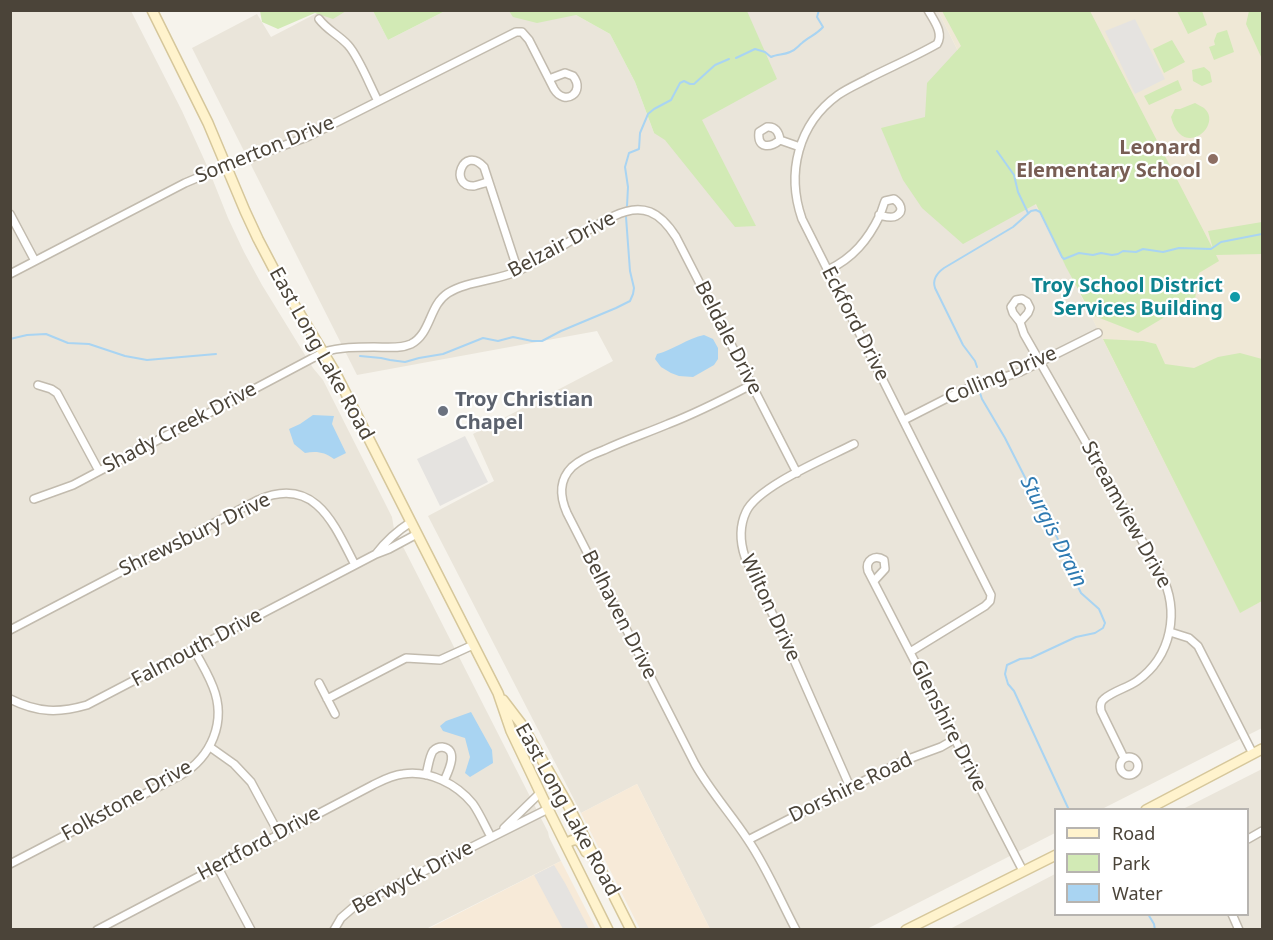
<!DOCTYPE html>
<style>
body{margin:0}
#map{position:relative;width:1273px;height:940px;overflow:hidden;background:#f6f3ec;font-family:"Noto Sans",sans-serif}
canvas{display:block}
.frame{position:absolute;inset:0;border:12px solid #4b4439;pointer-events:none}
.legend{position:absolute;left:1054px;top:808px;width:195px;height:108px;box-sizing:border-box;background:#fff;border:2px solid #b7b4b0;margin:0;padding:8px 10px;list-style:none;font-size:18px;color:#4b4439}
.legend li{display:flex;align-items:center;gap:12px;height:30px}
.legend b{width:30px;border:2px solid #b7b4b0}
</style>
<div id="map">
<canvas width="1273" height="940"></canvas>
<div class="frame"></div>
<ul class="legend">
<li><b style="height:8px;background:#fff3cd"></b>Road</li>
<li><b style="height:16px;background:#d2eab5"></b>Park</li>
<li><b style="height:16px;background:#a9d4f2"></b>Water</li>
</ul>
</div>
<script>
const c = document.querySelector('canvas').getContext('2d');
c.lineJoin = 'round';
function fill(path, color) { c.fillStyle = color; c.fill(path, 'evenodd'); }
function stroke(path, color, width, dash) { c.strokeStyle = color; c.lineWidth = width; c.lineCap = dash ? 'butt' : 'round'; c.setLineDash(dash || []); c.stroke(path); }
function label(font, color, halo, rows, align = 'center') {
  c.font = font + ' "Noto Sans",sans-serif'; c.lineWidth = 4.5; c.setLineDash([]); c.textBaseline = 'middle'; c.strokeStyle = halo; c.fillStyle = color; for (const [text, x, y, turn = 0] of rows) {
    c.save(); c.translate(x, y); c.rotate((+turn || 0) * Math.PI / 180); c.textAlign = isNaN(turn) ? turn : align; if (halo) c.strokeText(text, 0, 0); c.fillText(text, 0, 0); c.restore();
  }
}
const residential = new Path2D(`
 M 10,11 L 131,11 L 182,111 L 208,168 L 228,218 L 244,252 L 262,285 L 313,368 L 323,380 L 392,517 L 394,529 L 548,832 L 549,837 L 561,861 L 426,929 L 11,929 Z
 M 321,11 L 373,11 L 388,40 L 445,11 L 564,11 L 576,15 L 610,34 L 635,82 L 654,133 L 744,11 L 938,11 L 1240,612 L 1262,601 L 1262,728 L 1102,809 L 1056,810 L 1055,833 L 867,929 L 710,929 L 637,784 L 581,813 L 428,516 L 494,481 L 473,434 L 613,361 L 597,331 L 357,375 L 192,48 L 257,14 L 271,37 Z
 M 1262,769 L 1262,929 L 948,930 L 1055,874 L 1056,914 L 1248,914 L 1248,810 L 1183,809 Z`);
const commercial = new Path2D(`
 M 637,784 L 710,929 L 640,929 L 581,813 Z
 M 561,861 L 596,929 L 426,930 Z`);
const education = new Path2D(`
 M 938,11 L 1262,11 L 1262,601 L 1240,613 Z`);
const green = new Path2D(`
 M 1179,10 L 1202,11 L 1207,25 L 1188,34 L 1177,11 Z
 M 260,11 L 260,10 L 346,11 L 333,19 L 315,13 L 278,29 L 262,22 Z
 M 373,11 L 445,11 L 388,40 Z
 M 509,11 L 747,11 L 777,79 L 702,120 L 756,226 L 735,227 L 665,140 L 654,133 L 635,82 L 610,34 L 576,15 L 537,23 L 513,17 Z
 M 942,11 L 1090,11 L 1213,249 L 1208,231 L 1262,222 L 1262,254 L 1216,255 L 1219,261 L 1199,273 L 1195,299 L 1138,333 L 1092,315 L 1066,267 L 1036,204 L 963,244 L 922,208 L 903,180 L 881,128 L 925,117 L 927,83 L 961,46 Z
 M 1249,11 L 1262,11 L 1262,59 L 1246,24 Z
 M 1227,30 L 1234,52 L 1214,60 L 1209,47 L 1215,45 L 1214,41 L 1217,33 Z
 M 1172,40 L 1185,62 L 1164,73 L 1153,49 Z
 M 1204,67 L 1210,72 L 1212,82 L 1202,86 L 1193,81 L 1192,70 Z
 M 1178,80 L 1182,90 L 1149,105 L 1144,96 Z
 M 1195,103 C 1198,105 1201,106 1204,108 C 1224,125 1182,161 1171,117 L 1175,109 L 1180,109 Z
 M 1103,339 L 1143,341 L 1156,344 L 1165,364 L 1194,368 L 1218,357 L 1240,353 L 1262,359 L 1262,601 L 1240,613 Z`);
const parking = new Path2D(`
 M 1135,19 L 1165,79 L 1135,94 L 1105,31 Z
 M 465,436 L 488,482 L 440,506 L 417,459 Z
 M 554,865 L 565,883 L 589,929 L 563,929 L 534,875 Z`);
const water = new Path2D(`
 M 704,335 L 713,339 L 718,348 L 718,359 L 714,365 L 693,377 L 679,376 L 671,373 L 661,367 L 655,359 L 657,354 C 673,350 688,338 704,335 Z
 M 313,415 L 334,416 L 332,424 L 346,453 L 334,459 C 324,452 317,451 305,453 L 294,444 L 289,429 L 300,424 Z
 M 471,712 L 492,750 L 493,763 L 470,777 L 465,773 L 470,757 L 465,738 L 443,731 L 440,726 L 446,721 Z`);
const stream = new Path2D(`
 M 736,58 L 755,49 L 765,52 L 771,57 C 777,54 784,55 790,52 C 796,50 798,46 802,43 C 809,37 817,34 823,27 L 817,17 L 819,10
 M 997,151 L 1014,175 L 1018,192 L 1028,213
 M 627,206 L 628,187 L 625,167 L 629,153 L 639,149 L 640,133 L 648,114 L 654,109 L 671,100 L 680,83 L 684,81 L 690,84 L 694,84 L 715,65 L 729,59
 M 10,339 L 27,335 L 46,334 L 68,343 L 89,344 L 125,356 L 147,360 L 216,354
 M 360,356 L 381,358 L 390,360 L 405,362 L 419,358 L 443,354 L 483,338 L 498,341 L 513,337 L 532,341 L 542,341 L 561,331 L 616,308 L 630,301 L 633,294 L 634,288 L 630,271 L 626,217
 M 977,367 L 975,361 L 963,345 L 935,288 C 932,279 937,273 944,268 L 1013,227 L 1031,211 L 1036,210 L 1040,212 L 1062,257 L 1064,259 L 1079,253 L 1093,255 L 1101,253 L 1112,255 L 1118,254 L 1123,251 L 1136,252 L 1143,249 L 1163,252 L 1179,248 L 1211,249 L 1221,242 L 1262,234
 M 980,393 L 982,399 L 1005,438 L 1039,505 L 1048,519 L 1070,564 L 1071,572 L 1081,593 L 1099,609 L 1105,623 L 1103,628 L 1095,633 L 1076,637 L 1031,658 L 1020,659 L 1007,665 L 1005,674 L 1008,684 L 1014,691 L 1069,810
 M 1148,914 L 1154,924 L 1155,930`);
const street = new Path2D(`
 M 319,19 C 327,30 339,35 348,45 C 359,57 370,86 378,101
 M 780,140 C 770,148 757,149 759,132 L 767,127 C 775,126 779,132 780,140 L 800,147
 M 488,182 C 484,183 478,185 474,186 C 448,187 463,144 484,167 L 518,271
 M 10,214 L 35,261
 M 828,270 C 853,258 868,240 880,215 C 882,210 883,206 885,201 L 894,199 C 900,203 905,211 896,216 C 891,219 884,216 879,215
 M 10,274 L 185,183 L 211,172 L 307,137 L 516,32 L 522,32 L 529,40 L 554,89 C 565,107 586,92 573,76 L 565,73 L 549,79
 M 1020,322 L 1013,313 L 1011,307 L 1016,300 L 1022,299 L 1027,302 L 1030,308 L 1028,313 L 1020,322 L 1024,334 L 1161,574 C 1180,611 1172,656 1137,681 C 1127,688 1113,691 1104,699 C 1100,702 1100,706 1101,711 L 1124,758
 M 38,385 L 51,389 L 57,393 L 99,471
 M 751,385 C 724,399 697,413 668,424 C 647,433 625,440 604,450 C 593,454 581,459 572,467 C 558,481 560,497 567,513 L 695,764 C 710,791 731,814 748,840 C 767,868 780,900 796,930
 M 904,420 L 963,390 L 1020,372 L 1098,333
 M 34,499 L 73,485 L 324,352 C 340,347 357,347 374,347 C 386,347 400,349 411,344 C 431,334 429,305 448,293 C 467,281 496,281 518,271 C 552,255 581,232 614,216 C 643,202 660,212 676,237 L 797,473
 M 411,522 C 397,531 386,541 376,554 L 389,549 L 417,534
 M 874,581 L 885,569 L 884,560 C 875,554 865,560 868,571 L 1023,871
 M 10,630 L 258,500 C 315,475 334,524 355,565
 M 1170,632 L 1189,638 L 1198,646 L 1253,754
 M 910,652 L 985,606 L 990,601 L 991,595 L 802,219 C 786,173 798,124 838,95 C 848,88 860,83 871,77 C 893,66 916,56 937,44 C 944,33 934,21 928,10
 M 319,683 L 335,714
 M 10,699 C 38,713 59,713 87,705 L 376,554
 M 327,699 L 406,658 L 440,660 L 473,645
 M 210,747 L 234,764 L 251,782 L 279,834
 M1120 766a9 9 0 1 1 18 0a9 9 0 1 1-18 0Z
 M 426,775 C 428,768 429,757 433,751 C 436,748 438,747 442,747 C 460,749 448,772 444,781
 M 850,787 L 787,644 L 745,557 C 740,542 739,527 746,512 C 758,486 827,458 854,444
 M 504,828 L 540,793
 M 1248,839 L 1262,831
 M 748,840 L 903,761 L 941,747 L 955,739
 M 10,864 L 181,775 C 211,757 227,722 213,687 C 208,674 201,662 194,650
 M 217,866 L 251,930
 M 1232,914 L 1239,930
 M 97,930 L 373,785 C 383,780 392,775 403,774 C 429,770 457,784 473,804 C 480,814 485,826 491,837
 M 334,930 L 341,918 L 356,905 L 548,809`);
const secondary = new Path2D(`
 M 152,10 L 208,123 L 245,211 L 258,239 L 280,281 L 335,372 L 411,522 L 498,693 L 511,731 L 548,809 L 608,930
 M 503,700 L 522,725 L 567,803 L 631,930
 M 1146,810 L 1262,749
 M 566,844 C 578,835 581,842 586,852
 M 906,930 L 1056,855`);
const markers = [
 [1213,159,6,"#8d6e63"],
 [1235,297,6,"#0f9aa8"],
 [443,411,6,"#6b7280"]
];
const educationNames = [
 ["Leonard",1201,148],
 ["Elementary School",1201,171]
];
const streetNames = [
 ["Somerton Drive",265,150,-22],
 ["Belzair Drive",562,245,-28],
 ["Eckford Drive",855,324,63],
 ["Beldale Drive",728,338,63],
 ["East Long Lake Road",321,354,61],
 ["Colling Drive",1001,376,-23],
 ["Shady Creek Drive",180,428,-28],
 ["Streamview Drive",1126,515,61],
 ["Shrewsbury Drive",195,535,-26],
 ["Wilton Drive",770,608,65],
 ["Belhaven Drive",619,615,63],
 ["Falmouth Drive",197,648,-28],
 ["Glenshire Drive",948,726,63],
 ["Dorshire Road",851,788,-26],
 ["Folkstone Drive",127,801,-29],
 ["East Long Lake Road",567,810,61],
 ["Hertford Drive",259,844,-28],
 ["Berwyck Drive",413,878,-28]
];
const cultureNames = [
 ["Troy School District",1223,286],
 ["Services Building",1223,309]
];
const worshipNames = [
 ["Troy Christian",455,400],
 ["Chapel",455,423]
];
const waterNames = [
 ["Sturgis Drain",1053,532,63]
];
fill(residential, '#eae5da');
fill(commercial, '#f7ead8');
fill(education, '#efe8d6');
fill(green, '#d2eab5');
fill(parking, '#e5e3e0');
fill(water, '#a9d4f2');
stroke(stream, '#a9d4f2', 2);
stroke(street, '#c2bbae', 10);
stroke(secondary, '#d6c79b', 12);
stroke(street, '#fff', 7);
stroke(secondary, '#fff3cd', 9);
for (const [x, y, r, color] of markers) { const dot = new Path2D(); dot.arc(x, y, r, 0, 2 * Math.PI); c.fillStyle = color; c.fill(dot); stroke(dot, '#fff', 2); }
label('bold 20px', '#785e54', '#fff', educationNames, 'right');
label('20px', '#4b4439', '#fff', streetNames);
label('bold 20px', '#0d838f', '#fff', cultureNames, 'right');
label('bold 20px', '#5b616d', '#fff', worshipNames, 'left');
label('italic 21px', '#2e7ab2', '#fff', waterNames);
</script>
